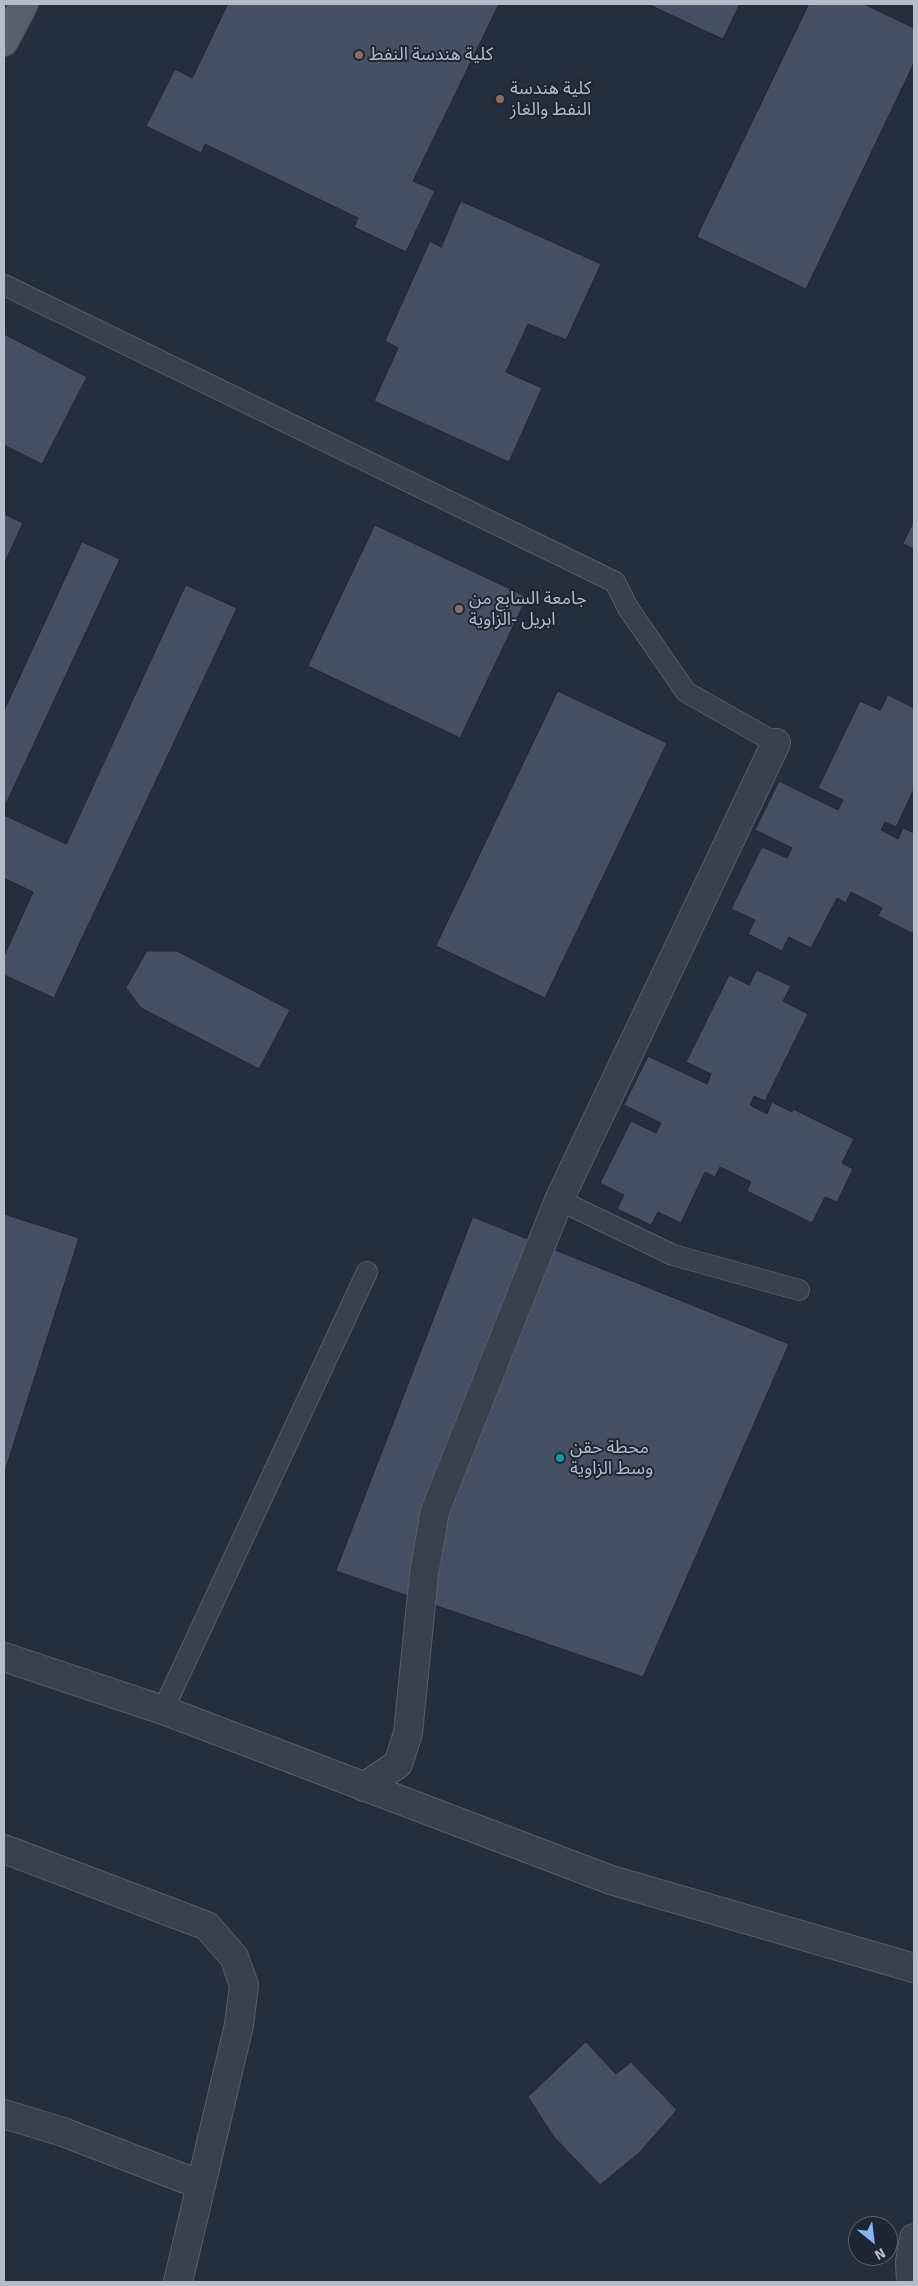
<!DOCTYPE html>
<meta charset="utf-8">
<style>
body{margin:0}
#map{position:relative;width:918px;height:2286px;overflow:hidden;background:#242f3e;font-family:Signika,sans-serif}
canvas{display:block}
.frame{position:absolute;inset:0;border:5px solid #b4bcc9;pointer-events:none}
.north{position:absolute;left:848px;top:2216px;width:50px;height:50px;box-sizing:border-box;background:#1d2633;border:1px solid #59626f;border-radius:50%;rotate:151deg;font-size:14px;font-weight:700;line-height:20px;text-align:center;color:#b4bcc9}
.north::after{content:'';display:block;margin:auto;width:18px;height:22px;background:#8ab4f8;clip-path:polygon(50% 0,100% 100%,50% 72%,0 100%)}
</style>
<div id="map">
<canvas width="918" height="2286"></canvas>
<div class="frame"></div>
<div class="north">N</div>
</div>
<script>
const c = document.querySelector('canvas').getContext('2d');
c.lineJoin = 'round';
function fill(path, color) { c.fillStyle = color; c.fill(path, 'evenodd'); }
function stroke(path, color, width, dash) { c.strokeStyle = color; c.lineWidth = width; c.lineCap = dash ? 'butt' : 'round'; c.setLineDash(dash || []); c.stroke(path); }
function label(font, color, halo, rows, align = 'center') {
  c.font = font + ' Signika,"Noto Sans Arabic",sans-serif'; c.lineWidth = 4; c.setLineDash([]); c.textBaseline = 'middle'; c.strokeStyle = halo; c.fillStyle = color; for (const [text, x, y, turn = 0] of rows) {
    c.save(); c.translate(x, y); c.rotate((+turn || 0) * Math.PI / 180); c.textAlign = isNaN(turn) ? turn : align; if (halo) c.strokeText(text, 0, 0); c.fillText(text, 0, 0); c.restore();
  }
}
const building = new Path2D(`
 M 228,4 L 499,4 L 413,181 L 435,191 L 406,252 L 354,227 L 358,218 L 205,144 L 201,153 L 146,126 L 175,69 L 192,78 Z
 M 648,4 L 740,4 L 723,39 Z
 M 809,4 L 864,4 L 914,28 L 914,63 L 806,289 L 697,237 Z
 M 461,201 L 601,264 L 566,340 L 528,324 L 506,372 L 542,388 L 509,462 L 374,401 L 398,348 L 385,341 L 430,241 L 441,247 Z
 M 4,334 L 87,377 L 42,464 L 4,445 Z
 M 4,514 L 23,523 L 4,564 Z
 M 914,521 L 914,549 L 903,544 Z
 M 375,525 L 527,597 L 460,738 L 308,666 Z
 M 82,542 L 120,559 L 4,808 L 4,711 Z
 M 186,585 L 237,608 L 54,998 L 4,975 L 4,956 L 33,892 L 4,878 L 4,815 L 66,844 Z
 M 558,691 L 667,743 L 545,998 L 436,946 Z
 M 888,695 L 914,708 L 914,789 L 896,827 L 885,822 L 881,830 L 898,839 L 903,828 L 914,833 L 914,934 L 878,916 L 882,908 L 851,892 L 846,903 L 837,898 L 811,948 L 789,937 L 782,951 L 748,934 L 755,920 L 731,909 L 762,847 L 787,858 L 792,848 L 755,830 L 779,781 L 838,810 L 843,800 L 818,788 L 860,701 L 880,710 Z
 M 147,951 L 177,951 L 290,1010 L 259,1069 L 141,1008 L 126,988 Z
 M 757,970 L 791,986 L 783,1001 L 808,1014 L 765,1101 L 754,1096 L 750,1105 L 767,1114 L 772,1102 L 792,1112 L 793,1109 L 854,1139 L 842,1163 L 853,1169 L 837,1202 L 825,1197 L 812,1223 L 747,1191 L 751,1182 L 720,1167 L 715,1177 L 705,1172 L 681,1223 L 658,1212 L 651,1225 L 617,1209 L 624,1195 L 600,1183 L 631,1121 L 656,1133 L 661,1123 L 624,1105 L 648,1056 L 707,1084 L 711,1074 L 686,1062 L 729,975 L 749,985 Z
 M 4,1214 L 79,1238 L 4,1474 Z
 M 473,1217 L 789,1344 L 643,1677 L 336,1571 Z
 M 586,2042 L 616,2074 L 631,2062 L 677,2110 L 639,2153 L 600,2185 L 554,2137 L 528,2097 Z`);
const service = new Path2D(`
 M 4,285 L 615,582 L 628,608 L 686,692 L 776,743
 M 559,1200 L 673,1255 L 799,1290
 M 163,1710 L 367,1272`);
const minor = new Path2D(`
 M 4,1657 L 163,1710 L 611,1880 L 914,1968
 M 364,1787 L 398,1764 L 408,1733 L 424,1574 L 435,1511 L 559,1200 L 776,743
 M 4,1849 L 207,1926 L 234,1957 L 244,1985 L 239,2025 L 178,2282
 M 4,2114 L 63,2132 L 201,2185
 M 911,2282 L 910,2262 L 914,2238`);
const primary = new Path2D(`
 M 4,42 L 24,4`);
const markers = [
 [359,55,5,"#8d6e63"],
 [500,99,5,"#8d6e63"],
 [459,609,5,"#8d6e63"],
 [560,1458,5,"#0f9aa8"]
];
const poiNames = [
 ["كلية هندسة النفط",369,55],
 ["كلية هندسة",510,89],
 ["النفط والغاز",510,110],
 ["جامعة السابع من",469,599],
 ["ابريل -الزاوية",469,620],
 ["محطة حقن",570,1448],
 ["وسط الزاوية",570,1469]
];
fill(building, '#455162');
stroke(building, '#1f2835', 1);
stroke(service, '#565f6c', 22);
stroke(minor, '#565f6c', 30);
stroke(primary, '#414a57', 30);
stroke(service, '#38414e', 20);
stroke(minor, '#38414e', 28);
stroke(primary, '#56606e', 28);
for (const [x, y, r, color] of markers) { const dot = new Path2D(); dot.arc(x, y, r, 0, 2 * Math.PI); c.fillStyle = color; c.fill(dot); stroke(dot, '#1d2633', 2); }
label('18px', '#b4bcc9', '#1d2633', poiNames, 'left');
</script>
